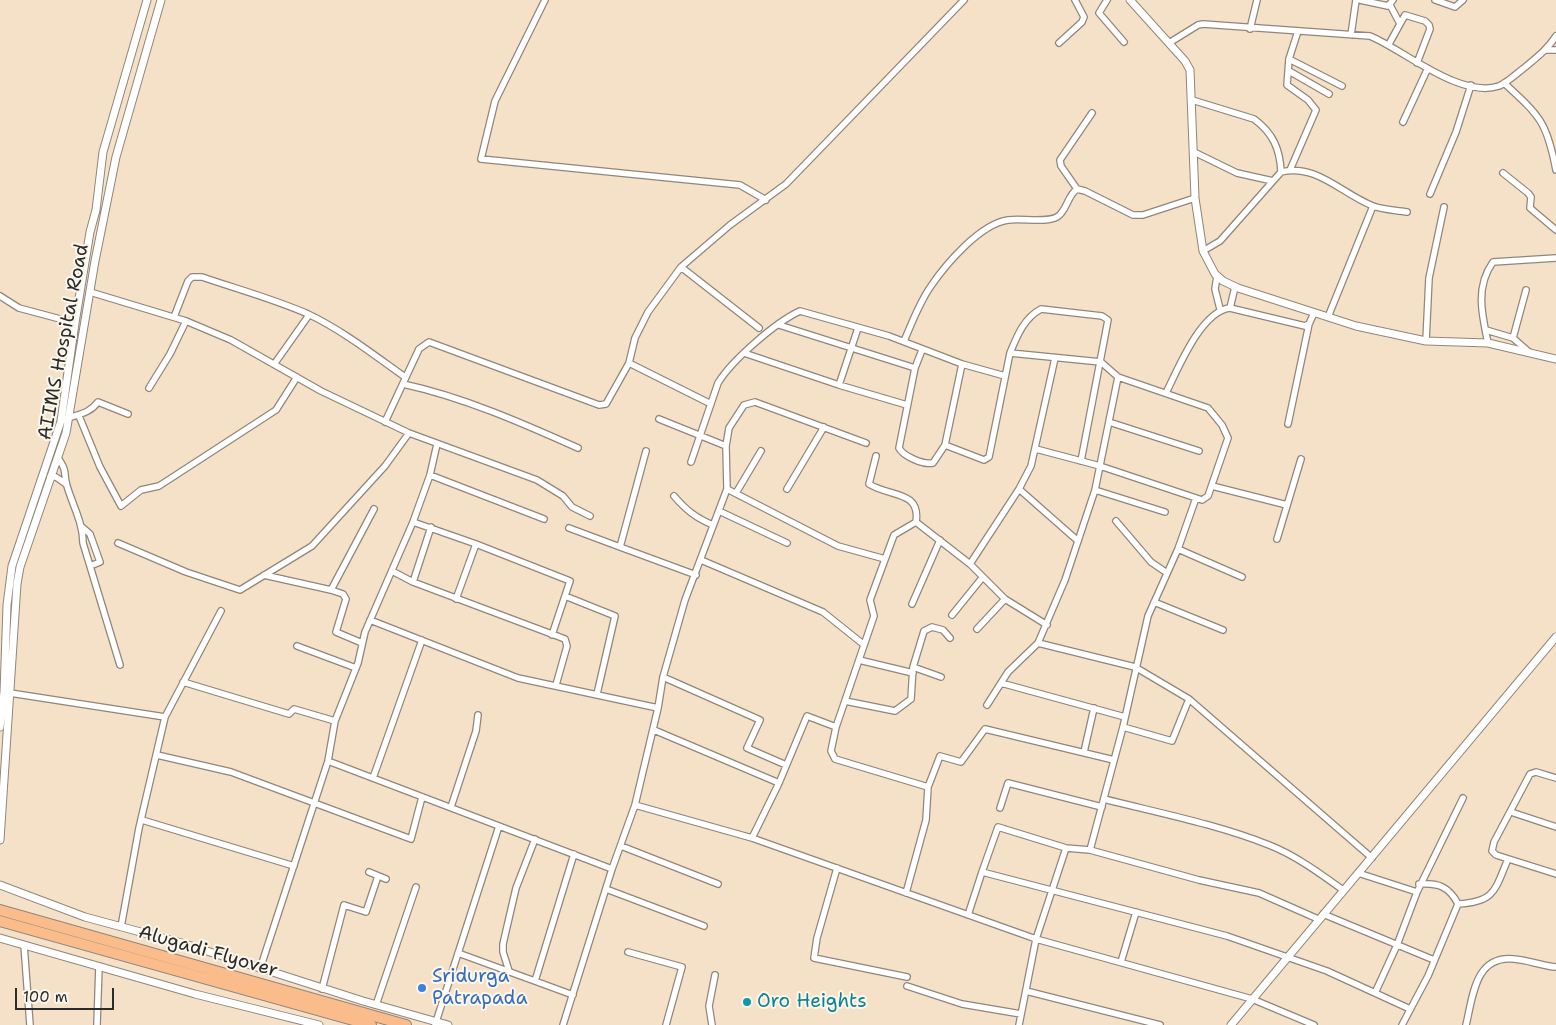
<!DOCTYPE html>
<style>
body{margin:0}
#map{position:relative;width:1556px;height:1025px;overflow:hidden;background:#f5e1c8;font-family:"Shantell Sans",sans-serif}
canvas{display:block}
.scale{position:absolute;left:15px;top:988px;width:99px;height:22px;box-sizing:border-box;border:2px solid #2b2b2b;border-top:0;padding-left:6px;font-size:15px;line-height:18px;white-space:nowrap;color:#2b2b2b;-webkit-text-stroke:4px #fbf7ec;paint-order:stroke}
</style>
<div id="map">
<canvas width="1556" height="1025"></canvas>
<div class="scale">100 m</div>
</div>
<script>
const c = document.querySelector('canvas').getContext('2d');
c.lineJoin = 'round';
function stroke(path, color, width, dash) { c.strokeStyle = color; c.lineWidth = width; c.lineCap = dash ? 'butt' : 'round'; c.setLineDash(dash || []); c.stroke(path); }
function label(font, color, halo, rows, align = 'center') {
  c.font = font + ' "Shantell Sans",sans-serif'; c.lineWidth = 4; c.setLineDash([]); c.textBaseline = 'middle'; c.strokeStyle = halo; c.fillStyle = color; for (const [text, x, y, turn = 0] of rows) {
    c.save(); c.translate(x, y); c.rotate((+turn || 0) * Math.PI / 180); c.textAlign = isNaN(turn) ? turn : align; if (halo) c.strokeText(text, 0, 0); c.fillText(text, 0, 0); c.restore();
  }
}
const minor = new Path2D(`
 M 545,0 L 495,101 L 481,159 L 740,185 L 766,200
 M 1107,0 L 1099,13 L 1124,42
 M 1360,0 L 1388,6 L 1393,0
 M 1435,0 L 1455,7 L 1463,0
 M 1390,5 L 1399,22
 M 1250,29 L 1257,0
 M 1351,35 L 1356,0
 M 1059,43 L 1082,22 L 1084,17 L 1075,0
 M 1169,43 L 1198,25 L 1203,24 L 1370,36 C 1404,50 1460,99 1499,86 C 1508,82 1516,74 1524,68 C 1536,58 1547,50 1556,36
 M 1389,44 L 1405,15 L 1425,21 L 1429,25 L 1430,29 L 1417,63
 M 1546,50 L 1556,50
 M 1289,59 L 1342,86
 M 1289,71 L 1329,94
 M 1504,83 C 1540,116 1547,122 1556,170
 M 1192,100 L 1254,119 C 1273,133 1280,149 1281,172
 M 1403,122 L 1427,70
 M 1194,152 L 1237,173 L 1273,181
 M 1290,170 L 1316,110 L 1308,100 L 1287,85 L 1289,59 L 1298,31
 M 1503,173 L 1528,193 L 1531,197 L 1530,208 L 1556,230
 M 1077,189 L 1061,166 L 1060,160 L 1092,113
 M 1430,194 L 1456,132 L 1471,85
 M 1203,251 L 1220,241 L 1281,172 C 1316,163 1342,194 1373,206 C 1383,210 1396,210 1407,212
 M 681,267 L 759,328
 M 1217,276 L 1215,289 L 1220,309
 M 90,292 L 186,321 L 170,354 L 149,388
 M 0,296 L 19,308 L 75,323
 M 1230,308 L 1235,287
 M 174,317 L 188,281 L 192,277 L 202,277 C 237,289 274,299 308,314 C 342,330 374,355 405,377
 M 1328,317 L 1373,206
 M 186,321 L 231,340 L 321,391 L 409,433 L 537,480 L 563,496 L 572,507 L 590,516
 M 779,325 L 915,368
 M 1486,330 L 1513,338 L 1529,352
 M 1513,338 L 1526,290
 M 904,341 C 912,323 919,303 931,286 C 946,264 980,224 1008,220 C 1021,218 1047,223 1057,217 C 1067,211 1067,196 1077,189 L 1085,191 L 1133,215 L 1143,215 L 1195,198
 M 1426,341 L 1429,278 L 1444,207
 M 1488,343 C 1482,315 1475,287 1493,262 L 1556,258
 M 922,350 L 915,368 L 899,448 C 903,456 923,465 933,463 L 945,445 L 962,364
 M 744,353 L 839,385 L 907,405
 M 1010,353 C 1017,336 1024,318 1041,309 L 1102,316 L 1108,320 L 1081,461
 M 275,363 L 309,315
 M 629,363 L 711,404
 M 403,384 C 463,397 522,423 578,448
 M 839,385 L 858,328
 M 1166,393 C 1178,369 1201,311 1230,308 L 1305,326 L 1309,324 L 1314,313
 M 79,416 L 100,467 L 121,506 L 141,490 L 159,486 L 276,410 L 297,377
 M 66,419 C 78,414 89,414 98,402 L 128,414
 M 659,419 L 726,446
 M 385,422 L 419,349 L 429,342 L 599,405 L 606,404 L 629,363 L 635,338 L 648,312 L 681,267 L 730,225 L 786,184 L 964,0
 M 1109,422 L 1199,451
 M 1288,424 L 1309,324
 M 945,445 L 984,460 L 989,457 L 1010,353 L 1101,362 L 1118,377 L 1208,408 L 1222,425 L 1228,438 L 1208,496 L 1202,500 L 1100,466 L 1036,449
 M 646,451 L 620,547 L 696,575
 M 58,458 C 68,472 63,473 67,486 C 73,506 83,523 83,543 L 120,665
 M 691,462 L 718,383 C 732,360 776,322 800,311 L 889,336 L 962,364 L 1005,376
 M 430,475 L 544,519
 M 50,477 L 56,477 L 66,484
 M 1212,486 L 1287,505
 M 727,489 L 838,546 L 885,559
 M 787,489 L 824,427
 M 1019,489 L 1078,541
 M 1095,490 L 1165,512
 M 736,493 L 761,451
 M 674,496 C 686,510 696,518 713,525
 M 1196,498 L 1178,549 L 1148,616 L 1123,727 L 1090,850 L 1066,848 L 1036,939 L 1252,999 L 1314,1025
 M 719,511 L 787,543
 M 1116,521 L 1151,562 L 1167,573
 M 413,522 L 476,544 L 570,581 L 552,635
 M 916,522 L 970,564 L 1005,599 L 1047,625
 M 82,527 L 90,534 L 100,562 L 90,566
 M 569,528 L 620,547
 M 1277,539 L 1301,459
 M 118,543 L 186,572 L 240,590 L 312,546 L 385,466 L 409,433
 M 1178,549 L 1242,577
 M 701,560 L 823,612 L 863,644
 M 970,564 L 1019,489 L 1031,466 L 1055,358
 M 392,571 L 413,582 L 565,639 L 567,646 L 556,685
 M 264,575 L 331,590
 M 413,582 L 431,527
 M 565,596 L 615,616 L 597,694
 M 456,599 L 476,544
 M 1154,602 L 1223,630
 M 912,604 L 940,540
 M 952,615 L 982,578
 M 977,629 L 1005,599
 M 362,643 L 336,632 L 346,599 L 343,594 L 331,590 L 374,509
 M 1038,643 L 1065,580 L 1095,490 L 1118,377
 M 297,646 L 356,668
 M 859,660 L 913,673
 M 913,667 L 941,677
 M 663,677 L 760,720 L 747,748 L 786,765
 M 183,682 L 289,714 L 294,709 L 335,721
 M 1001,683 L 1125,717
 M 10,693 L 165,717 L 139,828 L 121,927
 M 845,701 L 895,711 L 911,699 L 913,667 L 924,631 L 932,627 L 943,630 L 950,638
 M 987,705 L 1008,672 L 1038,643 L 1135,667 L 1189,699 L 1372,858
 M 658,708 L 663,677 L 685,600 L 727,489 L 726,446 L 729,428 L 744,405 L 755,402 L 866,443
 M 165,717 L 221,611
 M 836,727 L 831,751 L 835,759 L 928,787
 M 1123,727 L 1172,741 L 1189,699
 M 654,730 L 779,783 L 752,838
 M 1084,752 L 1094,708
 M 157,755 L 231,772 L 411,839 L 422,797
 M 328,761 L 612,869 L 635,805 L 658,708 L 518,678 L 370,620
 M 373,778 L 422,640
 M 1556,778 L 1536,772 L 1530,774 L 1494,842 L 1492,851 L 1496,855 L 1556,874
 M 779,783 L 807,716 L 836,727 L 874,616 L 870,600 L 894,535 L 916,522 C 921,490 889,497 869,484 L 876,456
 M 1104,799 C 1159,813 1216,824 1269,845 C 1295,855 1321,874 1343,890
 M 635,805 L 752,838 L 1036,939 L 1019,1025
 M 451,807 L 476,731 L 478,715
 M 1000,808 L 1008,783 L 1102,807
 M 1511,812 L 1556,827
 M 142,820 L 294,866
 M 621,846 L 718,884
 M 1090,850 L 1199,880 L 1259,893 L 1318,919
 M 837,868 L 817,938 L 814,958 L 907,977
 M 369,872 L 386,879
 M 982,872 L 998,827 L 1066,848
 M 1358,873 L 1417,892 L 1463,798
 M 606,889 L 704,926
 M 906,893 L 926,820 L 928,787 L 940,756 L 961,762 L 985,729 L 1114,760
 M 1458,904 C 1495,902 1495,890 1508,859
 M 1323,914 L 1434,960
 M 968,915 L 982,872 L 1227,936 L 1327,971 L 1410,1009
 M 24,945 L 30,1025
 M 628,952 L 682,967 L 666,1025
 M 458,953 L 573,995
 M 1121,962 L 1136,912
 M 260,969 L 328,761 L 335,721 L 358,663 L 365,632 L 413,522 L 430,475 L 437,444
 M 509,971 L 503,952 L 503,944 L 516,888 L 535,839
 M 535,981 L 574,854
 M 907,986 L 962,1004 L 1021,1014
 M 322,989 L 344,905 L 366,912 L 378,876
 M 1026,991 L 1160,1025
 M 1375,993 L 1397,945 L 1417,892
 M 376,1005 L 416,887
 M 97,1025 L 99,966
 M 435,1025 L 499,826
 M 563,1025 L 612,869
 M 712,1025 L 709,1006 L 715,975
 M 1402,1025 L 1428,976 L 1458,904 C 1449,886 1438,883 1419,884
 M 1466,1025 C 1473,996 1475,955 1514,959 C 1528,960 1542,966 1556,967`);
const tertiary = new Path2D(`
 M 1130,0 L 1185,61 L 1190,70 L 1195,198 L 1203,251 L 1215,274 L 1223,281 L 1238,288 L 1356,326 L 1426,341 L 1488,343 L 1556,359
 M 0,727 L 4,692 L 7,605 L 12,566 L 61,421 L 75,323 L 90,232 L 96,210 L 103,152 L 147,0
 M 0,840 L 17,584 L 20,567 L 66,433 L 95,261 L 116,157 L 161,0
 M 0,885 L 85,917 L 185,944 L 363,1001 L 448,1025
 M 0,938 L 195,994 L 319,1025
 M 1231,1025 L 1556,637`);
const trunk = new Path2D(`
 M 0,910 L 406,1025
 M 0,921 L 371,1025`);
const markers = [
 [422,988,5,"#3f7fe0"],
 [747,1002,5,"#0f9aa8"]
];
const streetNames = [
 ["AIIMS Hospital Road",64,342,-79],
 ["Alugadi Flyover",208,952,16]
];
const shopNames = [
 ["Sridurga",432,977],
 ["Patrapada",432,999]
];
const cultureNames = [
 ["Oro Heights",757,1002]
];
stroke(minor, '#90867a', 8);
stroke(tertiary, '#90867a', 9);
stroke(trunk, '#90867a', 12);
stroke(minor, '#fff', 5.5);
stroke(tertiary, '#fff', 7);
stroke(trunk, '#f9bc8a', 10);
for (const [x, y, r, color] of markers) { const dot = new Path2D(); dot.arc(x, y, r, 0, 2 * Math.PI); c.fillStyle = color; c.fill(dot); stroke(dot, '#fbf7ec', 2); }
label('19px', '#2b2b2b', '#fbf7ec', streetNames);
label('19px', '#366cbe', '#fbf7ec', shopNames, 'left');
label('19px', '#0d838f', '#fbf7ec', cultureNames, 'left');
</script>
